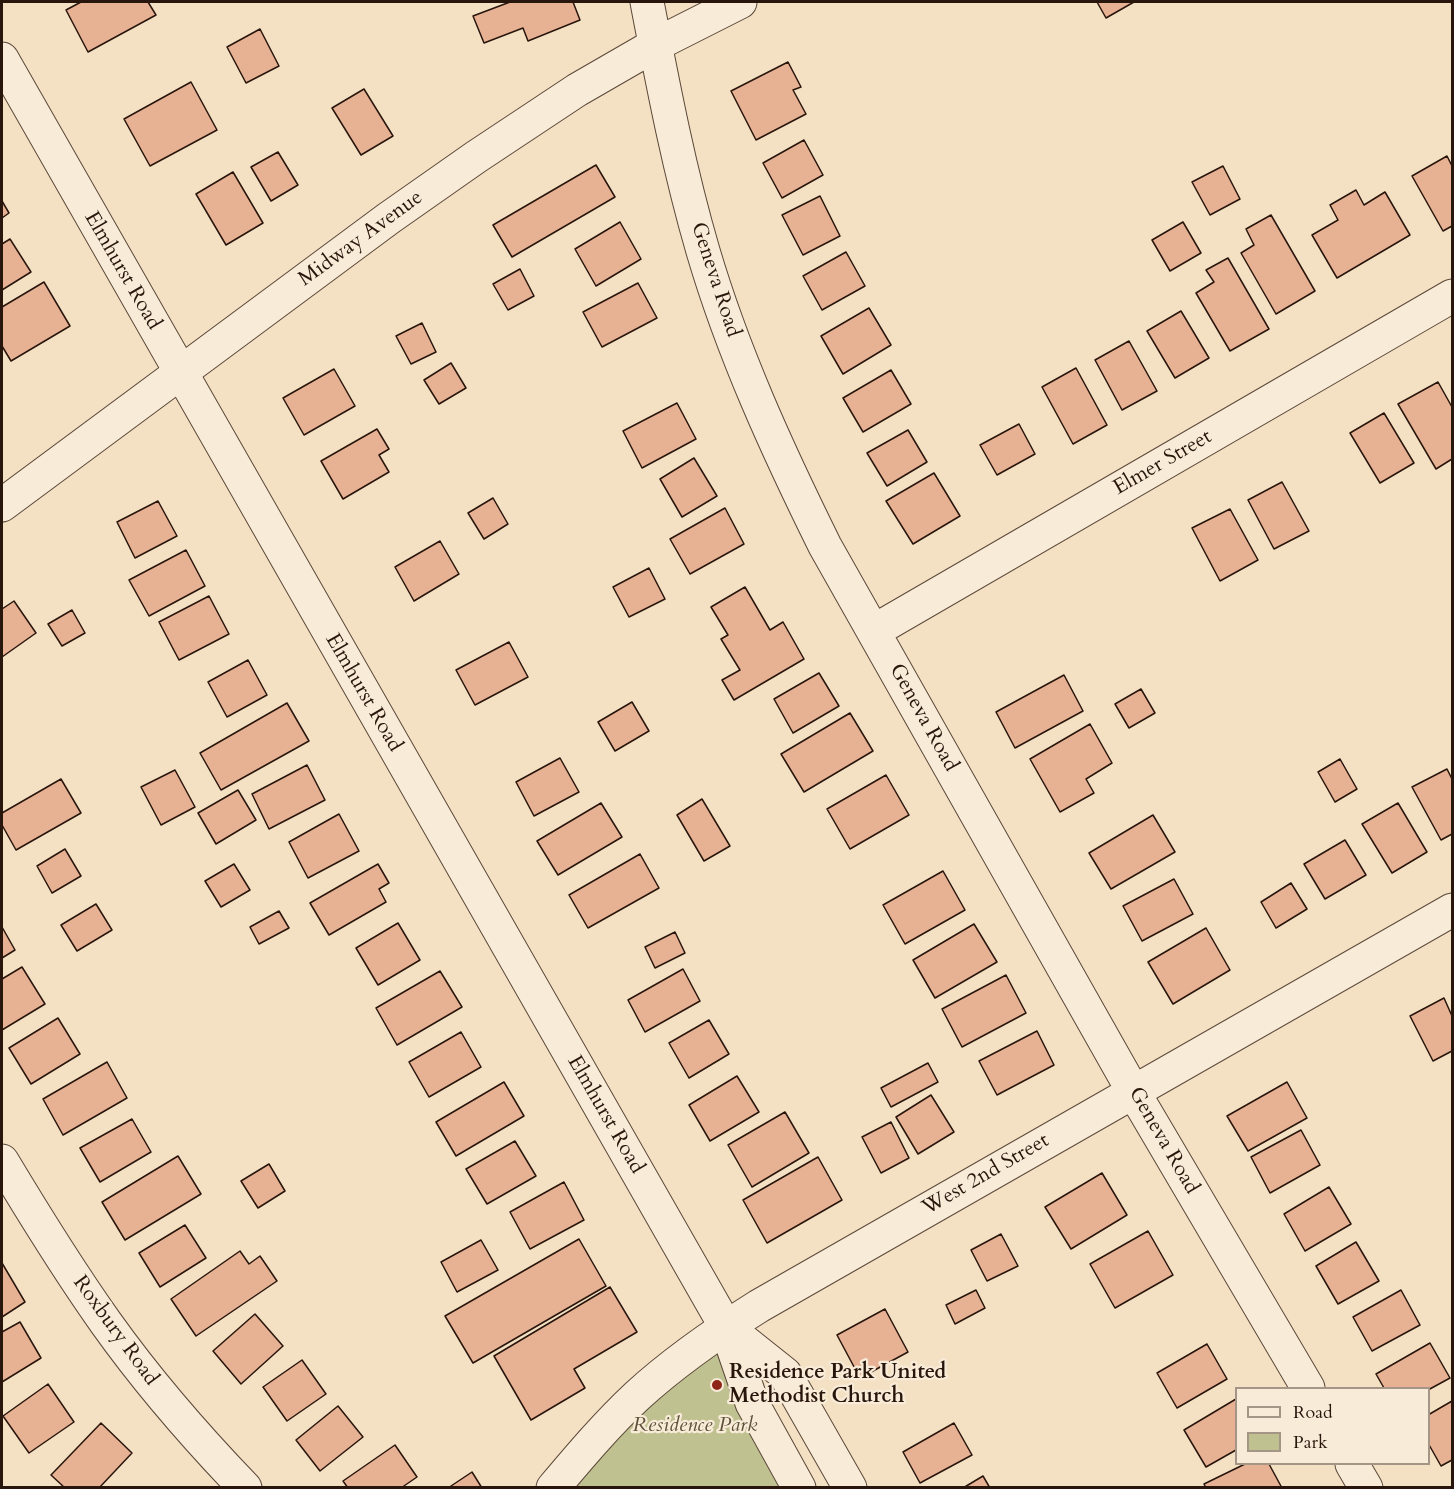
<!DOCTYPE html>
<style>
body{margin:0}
#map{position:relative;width:1454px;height:1489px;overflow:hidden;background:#f4e0c3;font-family:Cardo,serif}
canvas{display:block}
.frame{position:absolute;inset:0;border:3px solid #28150b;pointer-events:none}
.legend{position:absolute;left:1235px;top:1387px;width:195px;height:78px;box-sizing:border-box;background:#f8ebd8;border:2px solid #a59586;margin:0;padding:8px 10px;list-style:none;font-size:18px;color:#28150b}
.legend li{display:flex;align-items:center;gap:12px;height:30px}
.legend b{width:30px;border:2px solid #a59586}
</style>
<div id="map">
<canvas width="1454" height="1489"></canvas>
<div class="frame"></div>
<ul class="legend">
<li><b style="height:8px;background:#f8ebd8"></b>Road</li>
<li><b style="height:16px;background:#c0c190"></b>Park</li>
</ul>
</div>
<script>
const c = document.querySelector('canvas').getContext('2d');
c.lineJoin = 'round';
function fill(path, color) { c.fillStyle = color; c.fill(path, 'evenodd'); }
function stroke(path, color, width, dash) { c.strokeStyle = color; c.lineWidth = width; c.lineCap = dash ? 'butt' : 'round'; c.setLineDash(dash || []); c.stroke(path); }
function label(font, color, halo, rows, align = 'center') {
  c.font = font + ' Cardo,serif'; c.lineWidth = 4.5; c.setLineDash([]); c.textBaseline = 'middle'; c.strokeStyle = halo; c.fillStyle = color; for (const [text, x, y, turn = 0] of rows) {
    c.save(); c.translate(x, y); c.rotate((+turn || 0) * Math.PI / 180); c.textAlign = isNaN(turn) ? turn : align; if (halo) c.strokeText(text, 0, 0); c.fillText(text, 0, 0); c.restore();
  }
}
const green = new Path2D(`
 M 726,1327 L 799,1488 L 553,1488 Z`);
const building = new Path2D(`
 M 81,2 L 148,2 L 156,15 L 88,52 L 66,10 Z
 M 510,2 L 573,2 L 580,20 L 528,41 L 523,28 L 484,43 L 473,16 Z
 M 1097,2 L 1134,2 L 1106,18 Z
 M 260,29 L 279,66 L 246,83 L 227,47 Z
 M 788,62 L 801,87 L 793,90 L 806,114 L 756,140 L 731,91 Z
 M 191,82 L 217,130 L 150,166 L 124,119 Z
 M 364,89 L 393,136 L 361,155 L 332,108 Z
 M 804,140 L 823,175 L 782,198 L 763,163 Z
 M 278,152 L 298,185 L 271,201 L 251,167 Z
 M 1447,156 L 1452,166 L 1452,226 L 1443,231 L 1412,176 Z
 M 596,165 L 615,197 L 512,257 L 493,225 Z
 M 1223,166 L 1240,199 L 1210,215 L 1192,182 Z
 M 233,172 L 263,223 L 226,245 L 196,194 Z
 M 1356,190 L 1364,205 L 1385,192 L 1410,235 L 1337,278 L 1312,235 L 1338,220 L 1330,205 Z
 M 820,196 L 840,236 L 803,255 L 782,215 Z
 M 2,201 L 9,213 L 2,218 Z
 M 1271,215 L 1315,291 L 1276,314 L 1241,253 L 1254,245 L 1246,229 Z
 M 620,222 L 641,259 L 596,286 L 575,249 Z
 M 1183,222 L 1201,253 L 1170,271 L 1152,240 Z
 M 10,239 L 31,272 L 2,290 L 2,244 Z
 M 846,252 L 865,286 L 822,310 L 803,276 Z
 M 1228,258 L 1269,329 L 1230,351 L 1196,293 L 1214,282 L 1206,270 Z
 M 520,269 L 534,296 L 508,310 L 493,284 Z
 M 44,282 L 70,326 L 11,361 L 2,346 L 2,307 Z
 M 638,283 L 657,318 L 602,347 L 583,312 Z
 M 869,308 L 891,345 L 843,374 L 821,336 Z
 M 1181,311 L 1209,358 L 1175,378 L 1147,331 Z
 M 422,323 L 436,352 L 411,364 L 396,336 Z
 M 1129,341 L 1157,391 L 1122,410 L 1095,360 Z
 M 451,363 L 466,388 L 439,404 L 424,380 Z
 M 1076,368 L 1107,425 L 1073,444 L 1042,387 Z
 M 334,369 L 355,406 L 304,435 L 283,398 Z
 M 891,370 L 911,404 L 863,432 L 843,398 Z
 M 1438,382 L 1452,407 L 1452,459 L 1436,469 L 1398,404 Z
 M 677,403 L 696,439 L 642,468 L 623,431 Z
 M 1384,413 L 1414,463 L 1380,483 L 1350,433 Z
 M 1019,424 L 1035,454 L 997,475 L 980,445 Z
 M 377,429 L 389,449 L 379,455 L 389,472 L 343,499 L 321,461 Z
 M 908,430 L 927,462 L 887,486 L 867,453 Z
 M 694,458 L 717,496 L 682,517 L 660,479 Z
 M 934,473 L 960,516 L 913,544 L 886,501 Z
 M 1282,482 L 1309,531 L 1274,549 L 1248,500 Z
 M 493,498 L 508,524 L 484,539 L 468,513 Z
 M 158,501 L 177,536 L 135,558 L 117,522 Z
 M 725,508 L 744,544 L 690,574 L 670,539 Z
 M 1230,509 L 1258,560 L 1220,581 L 1192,528 Z
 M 440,541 L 459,574 L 414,601 L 395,567 Z
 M 186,550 L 205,586 L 149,616 L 129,580 Z
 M 649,568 L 665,599 L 629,617 L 613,587 Z
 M 745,587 L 770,630 L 783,622 L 804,659 L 734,700 L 722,680 L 740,670 L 721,639 L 728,635 L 711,607 Z
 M 209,596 L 229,634 L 179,660 L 159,622 Z
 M 14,601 L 36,633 L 2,657 L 2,609 Z
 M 72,610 L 85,633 L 62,646 L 48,624 Z
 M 509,642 L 528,677 L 475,705 L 456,670 Z
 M 248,660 L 267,695 L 227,717 L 208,682 Z
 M 819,673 L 839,706 L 793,733 L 774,699 Z
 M 1064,675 L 1083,711 L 1015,748 L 996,712 Z
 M 1141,689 L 1155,713 L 1129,728 L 1115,704 Z
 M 632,702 L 649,731 L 615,751 L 598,722 Z
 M 287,703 L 309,741 L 221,790 L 200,753 Z
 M 850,713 L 873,751 L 804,792 L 781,754 Z
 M 1090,724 L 1112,763 L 1086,779 L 1094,793 L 1060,812 L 1030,759 Z
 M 560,758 L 579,792 L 534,816 L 516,782 Z
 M 1340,759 L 1357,789 L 1335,802 L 1318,772 Z
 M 307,765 L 325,800 L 269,829 L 252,794 Z
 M 1447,769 L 1452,779 L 1452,834 L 1441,840 L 1412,787 Z
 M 175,770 L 195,807 L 161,825 L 141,787 Z
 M 886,775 L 909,815 L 850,849 L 827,809 Z
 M 61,779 L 81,813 L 16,850 L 2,825 L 2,813 Z
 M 238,790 L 256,820 L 216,844 L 198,813 Z
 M 702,799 L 730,846 L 704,861 L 677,815 Z
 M 601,803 L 622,837 L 558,875 L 537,841 Z
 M 1398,803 L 1427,852 L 1392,873 L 1362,824 Z
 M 339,814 L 359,851 L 308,878 L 289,842 Z
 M 1153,815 L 1175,852 L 1111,889 L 1089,853 Z
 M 1345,840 L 1366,875 L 1325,899 L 1304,864 Z
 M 65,849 L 81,876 L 52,893 L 37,866 Z
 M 640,854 L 659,888 L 588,928 L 569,895 Z
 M 234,864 L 250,890 L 221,907 L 205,881 Z
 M 378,864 L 389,883 L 379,889 L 386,902 L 329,935 L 310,903 Z
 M 943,871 L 965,910 L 905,944 L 883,905 Z
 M 1174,879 L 1193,914 L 1142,941 L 1123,906 Z
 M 1291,883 L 1307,909 L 1276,928 L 1261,902 Z
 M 96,904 L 112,930 L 77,951 L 61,925 Z
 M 279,911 L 289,928 L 259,944 L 250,927 Z
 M 398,923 L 420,960 L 378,985 L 356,948 Z
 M 974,924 L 997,962 L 935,998 L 913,960 Z
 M 2,927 L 15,950 L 2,958 Z
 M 1206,928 L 1230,970 L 1173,1004 L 1148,962 Z
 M 675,932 L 685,953 L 655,968 L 645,947 Z
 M 22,967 L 45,1004 L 2,1030 L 2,979 Z
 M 683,969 L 700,1001 L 645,1032 L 628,1000 Z
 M 440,971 L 462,1007 L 397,1045 L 376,1008 Z
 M 1006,975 L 1026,1013 L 962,1047 L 942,1009 Z
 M 1444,998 L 1452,1016 L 1452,1051 L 1433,1061 L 1410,1016 Z
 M 58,1018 L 80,1054 L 31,1084 L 9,1048 Z
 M 709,1020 L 729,1054 L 689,1078 L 669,1043 Z
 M 1037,1031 L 1054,1065 L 997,1095 L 979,1061 Z
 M 461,1032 L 481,1067 L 429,1097 L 409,1062 Z
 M 107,1062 L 127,1098 L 63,1135 L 43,1099 Z
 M 928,1063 L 938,1082 L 891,1107 L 881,1088 Z
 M 737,1076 L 759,1112 L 710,1141 L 689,1105 Z
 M 504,1082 L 524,1116 L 456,1156 L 436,1122 Z
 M 1287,1082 L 1307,1118 L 1248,1151 L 1227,1116 Z
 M 931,1095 L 954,1132 L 918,1154 L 896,1117 Z
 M 785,1112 L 809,1153 L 752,1187 L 728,1145 Z
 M 132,1119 L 151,1152 L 100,1182 L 80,1148 Z
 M 891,1122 L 909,1158 L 881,1173 L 862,1137 Z
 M 1301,1130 L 1320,1165 L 1270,1193 L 1251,1157 Z
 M 515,1141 L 536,1176 L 487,1204 L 466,1169 Z
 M 178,1156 L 201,1194 L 125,1240 L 102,1202 Z
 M 818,1157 L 842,1200 L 767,1243 L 743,1200 Z
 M 269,1164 L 285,1191 L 258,1208 L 241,1181 Z
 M 1102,1173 L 1127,1215 L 1071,1249 L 1045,1207 Z
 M 564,1182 L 584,1220 L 530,1249 L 510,1212 Z
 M 1329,1187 L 1351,1224 L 1305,1251 L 1284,1214 Z
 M 185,1225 L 206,1258 L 160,1287 L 139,1253 Z
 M 1148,1231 L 1173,1275 L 1115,1308 L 1090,1264 Z
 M 1001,1234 L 1018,1266 L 987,1281 L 971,1250 Z
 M 579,1239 L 606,1286 L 473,1363 L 445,1316 Z
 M 481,1240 L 498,1270 L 457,1292 L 441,1262 Z
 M 1356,1242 L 1379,1281 L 1338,1304 L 1316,1266 Z
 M 240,1251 L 249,1264 L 260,1256 L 277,1281 L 196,1336 L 171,1299 Z
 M 2,1263 L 25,1302 L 2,1317 Z
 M 610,1287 L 637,1332 L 574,1369 L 585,1388 L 531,1420 L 494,1356 Z
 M 976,1290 L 985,1308 L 955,1324 L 946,1305 Z
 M 1401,1290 L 1420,1325 L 1372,1351 L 1353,1317 Z
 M 885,1309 L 908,1352 L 860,1378 L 837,1335 Z
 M 255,1314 L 283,1346 L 241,1384 L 213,1351 Z
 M 20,1322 L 41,1358 L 2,1382 L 2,1332 Z
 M 1430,1343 L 1450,1378 L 1428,1390 L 1428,1388 L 1384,1388 L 1376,1374 Z
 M 1207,1344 L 1227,1379 L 1177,1408 L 1157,1373 Z
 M 302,1360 L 326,1394 L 287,1421 L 263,1387 Z
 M 48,1384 L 74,1422 L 29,1453 L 3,1416 Z
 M 1236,1399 L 1236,1450 L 1206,1467 L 1184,1430 Z
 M 1452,1401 L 1452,1460 L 1441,1466 L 1428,1443 L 1428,1415 Z
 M 338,1406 L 363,1437 L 320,1471 L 296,1440 Z
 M 101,1423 L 132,1453 L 99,1488 L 65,1488 L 51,1475 Z
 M 954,1423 L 972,1455 L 920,1483 L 903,1452 Z
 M 395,1445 L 417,1477 L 401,1488 L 348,1488 L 343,1481 Z
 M 1245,1464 L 1269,1464 L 1282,1488 L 1206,1488 L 1204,1484 Z
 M 472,1472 L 482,1488 L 448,1488 Z
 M 983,1476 L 990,1488 L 963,1488 Z`);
const minor = new Path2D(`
 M 647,2 C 663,85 679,169 703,251 C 733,353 778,451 825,546 L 1133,1091 L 1308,1388
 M 2,505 L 389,218 L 476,157 L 577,90 L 655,45 L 740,2
 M 874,631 L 1452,296
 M 2,1161 C 35,1216 69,1271 106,1323 C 148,1382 195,1436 245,1488
 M 1352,1464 L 1366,1488
 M 553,1488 C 580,1456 607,1424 637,1396 C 674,1362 716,1333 759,1306 L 1452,910`);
const tertiary = new Path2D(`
 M 2,59 L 726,1327 L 752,1403 L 799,1488
 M 726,1327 L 785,1374 L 850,1488`);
const markers = [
 [717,1385,6,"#8f2418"]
];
const streetNames = [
 ["Midway Avenue",361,239,-36],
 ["Elmhurst Road",122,271,60],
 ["Geneva Road",715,280,72],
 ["Elmer Street",1163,463,-30],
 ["Elmhurst Road",363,693,60],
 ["Geneva Road",923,718,61],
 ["Elmhurst Road",605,1115,60],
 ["Geneva Road",1163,1141,60],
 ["West 2nd Street",986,1175,-30],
 ["Roxbury Road",115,1331,54]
];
const poiNames = [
 ["Residence Park United",729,1373],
 ["Methodist Church",729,1397]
];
const parkNames = [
 ["Residence Park",695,1426]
];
fill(green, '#c0c190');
fill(building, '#e7b194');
stroke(building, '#28150b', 1.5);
stroke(minor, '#5b4839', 35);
stroke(tertiary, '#5b4839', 35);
stroke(minor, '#f8ebd8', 33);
stroke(tertiary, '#f8ebd8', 33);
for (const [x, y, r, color] of markers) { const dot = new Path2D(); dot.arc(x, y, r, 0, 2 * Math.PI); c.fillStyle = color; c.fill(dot); stroke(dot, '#f8ebd8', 2); }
label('21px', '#28150b', '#f8ebd8', streetNames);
label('bold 21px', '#28150b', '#f8ebd8', poiNames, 'left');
label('italic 21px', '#5d513a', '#f8ebd8', parkNames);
</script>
